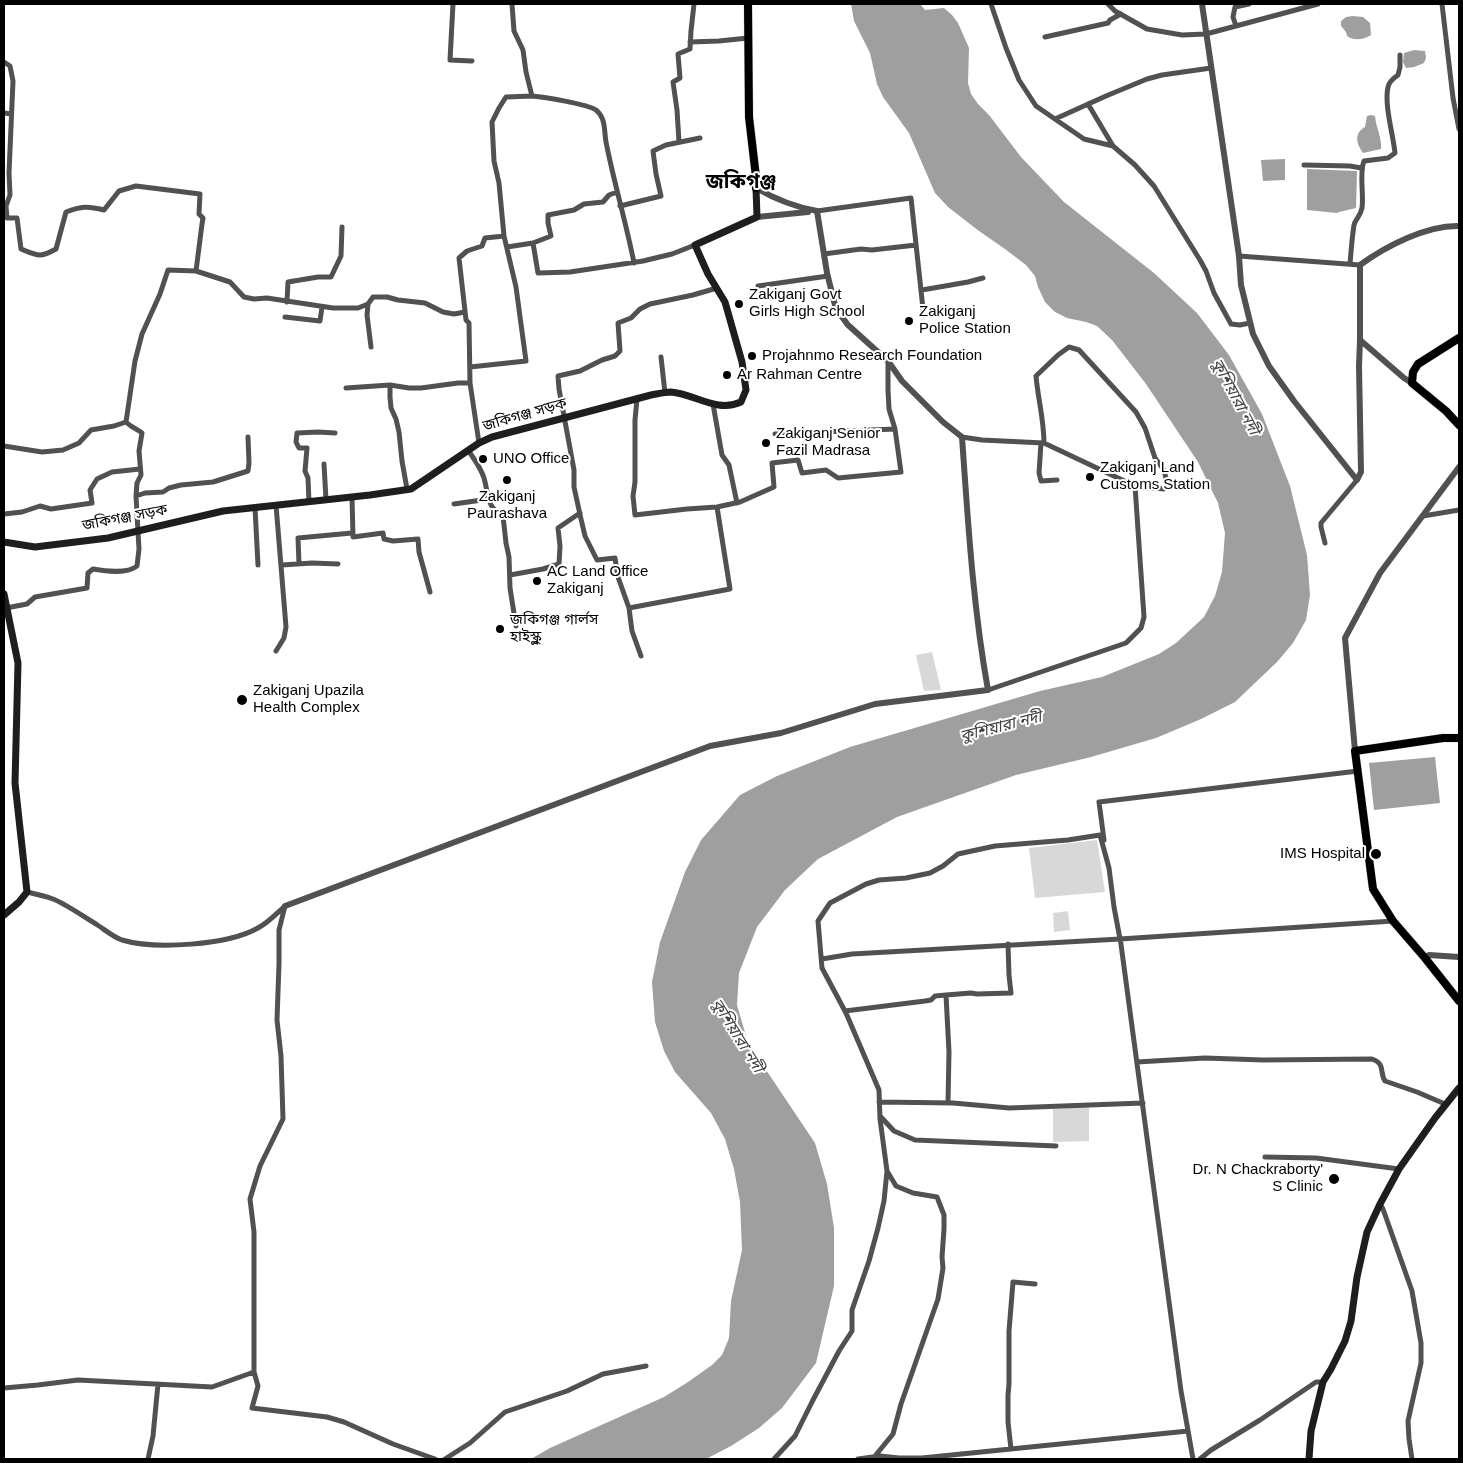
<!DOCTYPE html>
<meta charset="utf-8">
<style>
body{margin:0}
#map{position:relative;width:1463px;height:1463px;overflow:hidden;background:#fff;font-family:Arial,sans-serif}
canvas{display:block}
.frame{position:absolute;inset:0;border:5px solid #000;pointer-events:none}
</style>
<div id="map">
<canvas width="1463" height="1463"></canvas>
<div class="frame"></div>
</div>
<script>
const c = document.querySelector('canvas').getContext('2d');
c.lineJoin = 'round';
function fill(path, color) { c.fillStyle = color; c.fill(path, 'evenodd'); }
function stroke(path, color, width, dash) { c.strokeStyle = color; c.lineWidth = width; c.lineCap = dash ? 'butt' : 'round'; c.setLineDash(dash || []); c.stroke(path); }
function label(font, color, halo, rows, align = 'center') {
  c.font = font + ' Arial,"Noto Sans Bengali",sans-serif'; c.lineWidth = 4; c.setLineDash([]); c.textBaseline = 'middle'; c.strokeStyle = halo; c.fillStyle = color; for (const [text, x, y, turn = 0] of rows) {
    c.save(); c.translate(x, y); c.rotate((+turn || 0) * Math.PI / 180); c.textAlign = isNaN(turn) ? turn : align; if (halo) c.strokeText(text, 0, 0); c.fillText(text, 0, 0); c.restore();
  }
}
const green = new Path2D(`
 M 932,652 L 941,690 L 924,691 L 916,655 Z
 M 1097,840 L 1105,892 L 1035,898 L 1029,848 Z
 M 1068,911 L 1070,930 L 1054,932 L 1053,913 Z
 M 1089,1107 L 1089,1141 L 1053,1142 L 1053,1109 Z`);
const water = new Path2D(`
 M 851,4 L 920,4 L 925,10 L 944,8 L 952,15 L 958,23 L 969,48 L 968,83 L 971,94 L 978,104 L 989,115 L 1021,157 L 1064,202 L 1154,273 L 1197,313 L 1229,355 L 1262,414 L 1290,486 L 1307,555 L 1310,595 L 1306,620 L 1293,643 L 1277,662 L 1235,702 L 1201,719 L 1156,738 L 1091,757 L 1016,775 L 897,817 L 818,859 L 785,890 L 757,927 L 739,973 L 737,1005 L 748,1043 L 815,1143 L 827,1184 L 834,1228 L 834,1286 L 816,1363 L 782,1408 L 759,1428 L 731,1446 L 706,1459 L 531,1459 L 550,1448 L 664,1397 L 688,1382 L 712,1365 L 722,1355 L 729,1338 L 731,1301 L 742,1250 L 740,1202 L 734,1169 L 725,1139 L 711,1113 L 675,1072 L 664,1051 L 655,1022 L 652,982 L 660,942 L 685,872 L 701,840 L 740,795 L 777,776 L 850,747 L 1040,691 L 1102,677 L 1159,654 L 1176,643 L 1204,617 L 1215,596 L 1222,572 L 1225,533 L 1218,503 L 1198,462 L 1146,384 L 1112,340 L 1097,326 L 1086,322 L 1067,318 L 1055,312 L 1045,302 L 1038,287 L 1035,276 L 1026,265 L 1005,249 L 979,231 L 948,207 L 935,193 L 909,133 L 883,97 L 877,84 L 870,53 L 854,21 Z
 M 1353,16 L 1363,17 L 1370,23 L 1371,35 C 1363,40 1354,41 1347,36 L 1346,32 L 1341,26 L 1341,21 L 1346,17 Z
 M 1414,50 L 1425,51 L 1426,58 L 1424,63 L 1414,67 L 1406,68 L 1403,62 L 1404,53 Z
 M 1371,115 L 1375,116 C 1376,128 1382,137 1381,149 L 1363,153 C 1357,144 1353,134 1365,127 L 1367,116 Z
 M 1285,159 L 1285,180 L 1263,181 L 1261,160 Z
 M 1307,169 L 1357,171 L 1356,208 L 1339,212 L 1337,213 L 1307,210 Z
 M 1435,757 L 1440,803 L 1374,810 L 1369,763 Z`);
const minor = new Path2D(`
 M 453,4 L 450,60 L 472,61
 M 991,4 L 1006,48 L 1019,80 L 1036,106 L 1084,139 L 1113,146 L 1135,165 L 1154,186 L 1200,260 L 1206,271 L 1214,293 L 1231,324 L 1240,325 L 1250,323
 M 1108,4 L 1115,11 L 1147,29 L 1182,35 L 1206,34 L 1318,4
 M 1442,4 L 1453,98 L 1459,129
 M 1236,26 L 1233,17 L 1235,7 L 1249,4
 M 1045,37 L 1108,23 L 1110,20 L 1121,14
 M 690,42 L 719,41 L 748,38
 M 4,62 L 10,66 L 13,81 L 9,173 L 10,195 L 6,206 L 7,218 L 17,218 L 21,249 C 38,256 40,258 56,249 L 66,212 C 81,206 88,206 104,210 L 119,191 L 136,186 L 200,194 L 199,214 L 203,218 L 202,224 L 196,271 L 230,282 L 244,297 L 254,299 L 267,298 L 333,308 L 358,308 L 368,304 L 373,297 L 387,297 L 398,300 L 425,303 L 443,312 L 454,314 L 465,312
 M 532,96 C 544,97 587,104 596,110 C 606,118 604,131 606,142 C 614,183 626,222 634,263
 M 1088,104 L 1113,146
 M 4,113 L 11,114
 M 1055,119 L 1106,96 L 1147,79 L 1162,75 L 1211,68
 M 679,142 L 677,110 L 673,82 L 680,78 L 678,54 L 690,49 L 691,31 L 694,4
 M 1304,165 L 1350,166 L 1361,168
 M 620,206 L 661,196 L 656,174 L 653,151 L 666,145 L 700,138
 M 817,211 L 911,198 L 923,309
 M 533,243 L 538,273 L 570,272 L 643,261 L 672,254 L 695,245
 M 507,247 L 533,243 L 551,236 L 548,223 L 548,215 L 574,210 L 584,204 L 603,202 L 609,195 L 617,192
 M 824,254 L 861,249 L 872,250 L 916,245
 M 1239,256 L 1360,265
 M 1350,264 C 1351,251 1352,238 1354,225 C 1355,219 1360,218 1362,208 C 1364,194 1359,173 1364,161 L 1388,158 L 1395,153 C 1393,134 1384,104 1388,87 C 1389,81 1394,78 1398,75 L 1400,67 L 1400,55
 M 758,286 L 828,276
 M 922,290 L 968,282 L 983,278
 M 287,302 L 288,282 L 318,277 L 331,277 L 341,256 L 342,227
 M 368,304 L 367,315 L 371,347
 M 285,317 L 320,321 L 322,307
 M 661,357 L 665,393
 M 470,367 L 526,361 L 516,287 L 504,236 L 499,183 L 494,161 L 492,122 L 499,108 L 506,97 L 532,96 L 526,72 L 523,50 L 514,31 L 512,4
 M 390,385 L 390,397 L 391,408 L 396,419 L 399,432 L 402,461 L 407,489
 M 346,388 L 390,385 L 409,388 L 421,388 L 458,383 L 470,383
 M 637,399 L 635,420 L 635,482 L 633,496 L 635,515 L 687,509 L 717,507 L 740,502 L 774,487 L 772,463 L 798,460 L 802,473 L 826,470 L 838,478 L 901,472 L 895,429 L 889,409 L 888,390 L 888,361
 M 713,404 L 722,455 L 729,465 L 737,503
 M 126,422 L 135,361 L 142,334 L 160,294 L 168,270 L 196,271
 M 775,434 L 895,429
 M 962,437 L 982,440 L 1044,443 L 1135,486 L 1144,617 L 1141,628 L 1126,643 L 988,690
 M 479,443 L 470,383 L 469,323 L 466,320 L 459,258 L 467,251 L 482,246 L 485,238 L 504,236
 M 1041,443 L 1039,473 L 1041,481 L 1057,480
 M 1044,443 C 1044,420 1038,399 1036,376 L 1058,355 L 1069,347 L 1079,350 L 1136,412 L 1145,428 L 1155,458 L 1164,470 L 1167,483 L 1164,489 C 1154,487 1143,490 1135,486
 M 4,446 L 42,452 L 63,450 L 79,443 L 91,430 L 114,426 L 126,422 C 131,427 137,429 142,433 L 139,451 L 141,475 L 137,483 L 136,496 L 139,549 L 137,566 C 128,574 104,571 93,569 L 88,573 L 87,588 L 35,597 L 27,604 L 6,608
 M 468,450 C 474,459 481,468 484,478 C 489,495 486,507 503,516 L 506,543 L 509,557 L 510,588 L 516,626
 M 324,464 L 326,500
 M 136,496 L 145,493 L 163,492 L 169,488 L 181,485 L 213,482 L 248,471 L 249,463 L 248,437
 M 352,497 L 353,537 L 383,533 L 384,539 L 393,541 L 418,539 L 419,552 L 430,592
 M 309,502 L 308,478 L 305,471 L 307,448 L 299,448 L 296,442 L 297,433 L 318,432 L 335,433
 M 454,504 L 489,499
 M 276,505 L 286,627 L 284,638 L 276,651
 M 255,508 L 258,565
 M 4,514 L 22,512 L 40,506 L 51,509 L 92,503 L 90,490 L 97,479 L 112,472 L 140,469
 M 1423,516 L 1459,510
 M 1325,543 L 1321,527 L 1321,523 L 1357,480
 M 299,564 L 298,538 L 352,533
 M 282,565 L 312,563 L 338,564
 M 510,575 L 543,569 L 559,564 L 560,546 L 558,528 L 580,513
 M 629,608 L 618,577 L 615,558 L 597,560 L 585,536 L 581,519 L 574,487 L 574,470 L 559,389 L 558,376 L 580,371 L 602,360 L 615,356 L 620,351 L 618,323 L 631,318 L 640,309 L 650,304 L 693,295 L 717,288
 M 641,656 L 632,631 L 629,608 L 730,589 L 717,507
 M 1104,840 L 1099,802 L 1358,771
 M 27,892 C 36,894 45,896 53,899 C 66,904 84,917 96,924 C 104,929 113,937 122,940 C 155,950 228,945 258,928 C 269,922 276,914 285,906
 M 1120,937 L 1181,1391 L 1193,1459
 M 822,959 L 852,954 L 1120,939 L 1393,921
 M 845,1011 L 925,1001 L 931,1000 L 935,996 L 946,995
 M 1137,1062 L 1205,1058 L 1263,1060 L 1372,1059 C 1386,1064 1379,1072 1385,1081 L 1417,1092 L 1445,1104
 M 879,1102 L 953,1103 L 1009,1108 L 1143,1103
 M 948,1103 L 949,1052 L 946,995 L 971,993 L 977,994 L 1011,993 L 1009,975 L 1008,944
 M 880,1116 L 894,1131 L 915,1140 L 1056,1146
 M 1265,1157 L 1316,1158 L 1399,1169
 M 1380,1204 L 1383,1209 L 1412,1291 L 1421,1343 L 1421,1363 L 1408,1421 L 1409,1439 L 1412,1459
 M 254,1372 L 258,1386 L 252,1408 L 327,1417 L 344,1422 L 393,1444 L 435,1459
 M 4,1388 L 38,1385 L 78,1380 L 212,1387 L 254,1372 L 254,1232 L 250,1199 L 260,1166 L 283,1119 L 281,1056 L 277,1020 L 279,964 L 279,930 L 285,906
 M 1011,1449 L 1008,1422 L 1008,1395 L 1009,1384 L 1009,1331 L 1013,1282 L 1035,1284
 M 875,1456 L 893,1434 L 901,1404 L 938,1299 L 943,1268 L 942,1257 L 944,1229 L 944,1215 L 937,1197 L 913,1193 L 896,1186 L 887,1171 L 880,1119 L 879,1090 L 846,1013 L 822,968 L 818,921 L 830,903 L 866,884 L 879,880 L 906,878 L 930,873 L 943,866 L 958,854 L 995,846 L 1068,840 L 1100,835 L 1109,868 L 1114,907 L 1120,939
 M 148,1459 L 153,1436 L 158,1384
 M 445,1459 L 470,1443 L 505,1412 L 567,1391 L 603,1374 L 646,1366
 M 774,1459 L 795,1436 L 813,1400 L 839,1351 L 852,1331 L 852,1310 L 869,1261 L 878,1228 L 884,1201 L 887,1171
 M 858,1459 L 880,1456 L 899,1458 L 922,1458 L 1188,1431
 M 1200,1459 L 1211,1450 L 1260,1420 L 1316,1382 L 1323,1382`);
const tertiary = new Path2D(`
 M 1202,4 L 1239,256 L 1241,285 L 1253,334 L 1269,366 L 1294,401 L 1357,480 L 1361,472 L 1359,366 L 1360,340 L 1360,265 C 1386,246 1427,225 1459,226
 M 756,188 C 775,199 795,207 817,211
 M 757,217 L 808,212
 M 1360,340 L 1404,378 L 1412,383
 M 1355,751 L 1345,638 L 1380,573 L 1459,467
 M 285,906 L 710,746 L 781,733 L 875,704 L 988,690 C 973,607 968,522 962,437 L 943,422 L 902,381 L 888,361 L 848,325 L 836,309 L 827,273 L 817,211
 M 1425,958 L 1429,955 L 1459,957`);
const secondary = new Path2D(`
 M 4,542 L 35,547 L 108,538 L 223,511 L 370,495 L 411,489 L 479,443 L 492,437 L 651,395 C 657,394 665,392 671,392 C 695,394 717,413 741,402 L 746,390 L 742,362 L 725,302 L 708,274 L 695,245 L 757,217 L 756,188
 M 4,594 L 18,663 L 15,783 L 27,892 L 19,902 L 4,915
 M 1309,1459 L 1311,1431 L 1323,1382 L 1331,1369 L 1345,1341 L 1351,1321 L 1357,1277 L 1367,1232 L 1380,1204 L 1399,1169 L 1435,1118 L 1459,1088`);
const primary = new Path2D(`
 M 748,4 L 749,117 L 756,177 L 756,188`);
const trunk = new Path2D(`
 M 1459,338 L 1418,364 L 1413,372 L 1412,383 L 1446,411 L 1459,425
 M 1459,738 L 1443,738 L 1355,751 L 1373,889 L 1393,921 L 1425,958 L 1459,1001`);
const markers = [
 [739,304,5,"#000"],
 [909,321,5,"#000"],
 [752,356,5,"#000"],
 [727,375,5,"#000"],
 [766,443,5,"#000"],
 [483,459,5,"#000"],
 [1090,477,5,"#000"],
 [507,480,5,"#000"],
 [537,581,5,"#000"],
 [500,629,5,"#000"],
 [242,700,6,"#000"],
 [1376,854,6,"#000"],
 [1334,1179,6,"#000"]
];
const poiNames = [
 ["Zakiganj Govt",749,295],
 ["Girls High School",749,312],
 ["Zakiganj",919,312],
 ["Police Station",919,329],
 ["Projahnmo Research Foundation",762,356],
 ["Ar Rahman Centre",737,375],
 ["Zakiganj Senior",776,434],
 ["Fazil Madrasa",776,451],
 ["UNO Office",493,459],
 ["Zakiganj Land",1100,468],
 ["Customs Station",1100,485],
 ["Zakiganj",507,497,"center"],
 ["Paurashava",507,514,"center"],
 ["AC Land Office",547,572],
 ["Zakiganj",547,589],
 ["জকিগঞ্জ গার্লস",510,620],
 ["হাইস্কুল",510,637],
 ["Zakiganj Upazila",253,691],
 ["Health Complex",253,708],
 ["IMS Hospital",1365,854,"right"],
 ["Dr. N Chackraborty'",1323,1170,"right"],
 ["S Clinic",1323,1187,"right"]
];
const streetNames = [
 ["জকিগঞ্জ সড়ক",525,415,-16],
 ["জকিগঞ্জ সড়ক",125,518,-11]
];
const waterNames = [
 ["কুশিয়ারা নদী",1235,397,62],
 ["কুশিয়ারা নদী",1001,727,-14],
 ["কুশিয়ারা নদী",737,1036,58]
];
const districtNames = [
 ["জকিগঞ্জ",741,182]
];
fill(green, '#d8d8d8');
fill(water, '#9f9f9f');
stroke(primary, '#dbdbdb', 9);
stroke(trunk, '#dbdbdb', 9);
stroke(minor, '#515151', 5);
stroke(tertiary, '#515151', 6);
stroke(secondary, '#1e1e1e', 7);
stroke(primary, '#000', 8);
stroke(trunk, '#000', 8);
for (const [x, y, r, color] of markers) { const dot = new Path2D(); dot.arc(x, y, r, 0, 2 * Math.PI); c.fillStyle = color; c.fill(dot); stroke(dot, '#fff', 2); }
label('15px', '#000', '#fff', poiNames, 'left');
label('15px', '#000', '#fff', streetNames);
label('italic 16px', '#404040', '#fff', waterNames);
label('bold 20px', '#000', '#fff', districtNames);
</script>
